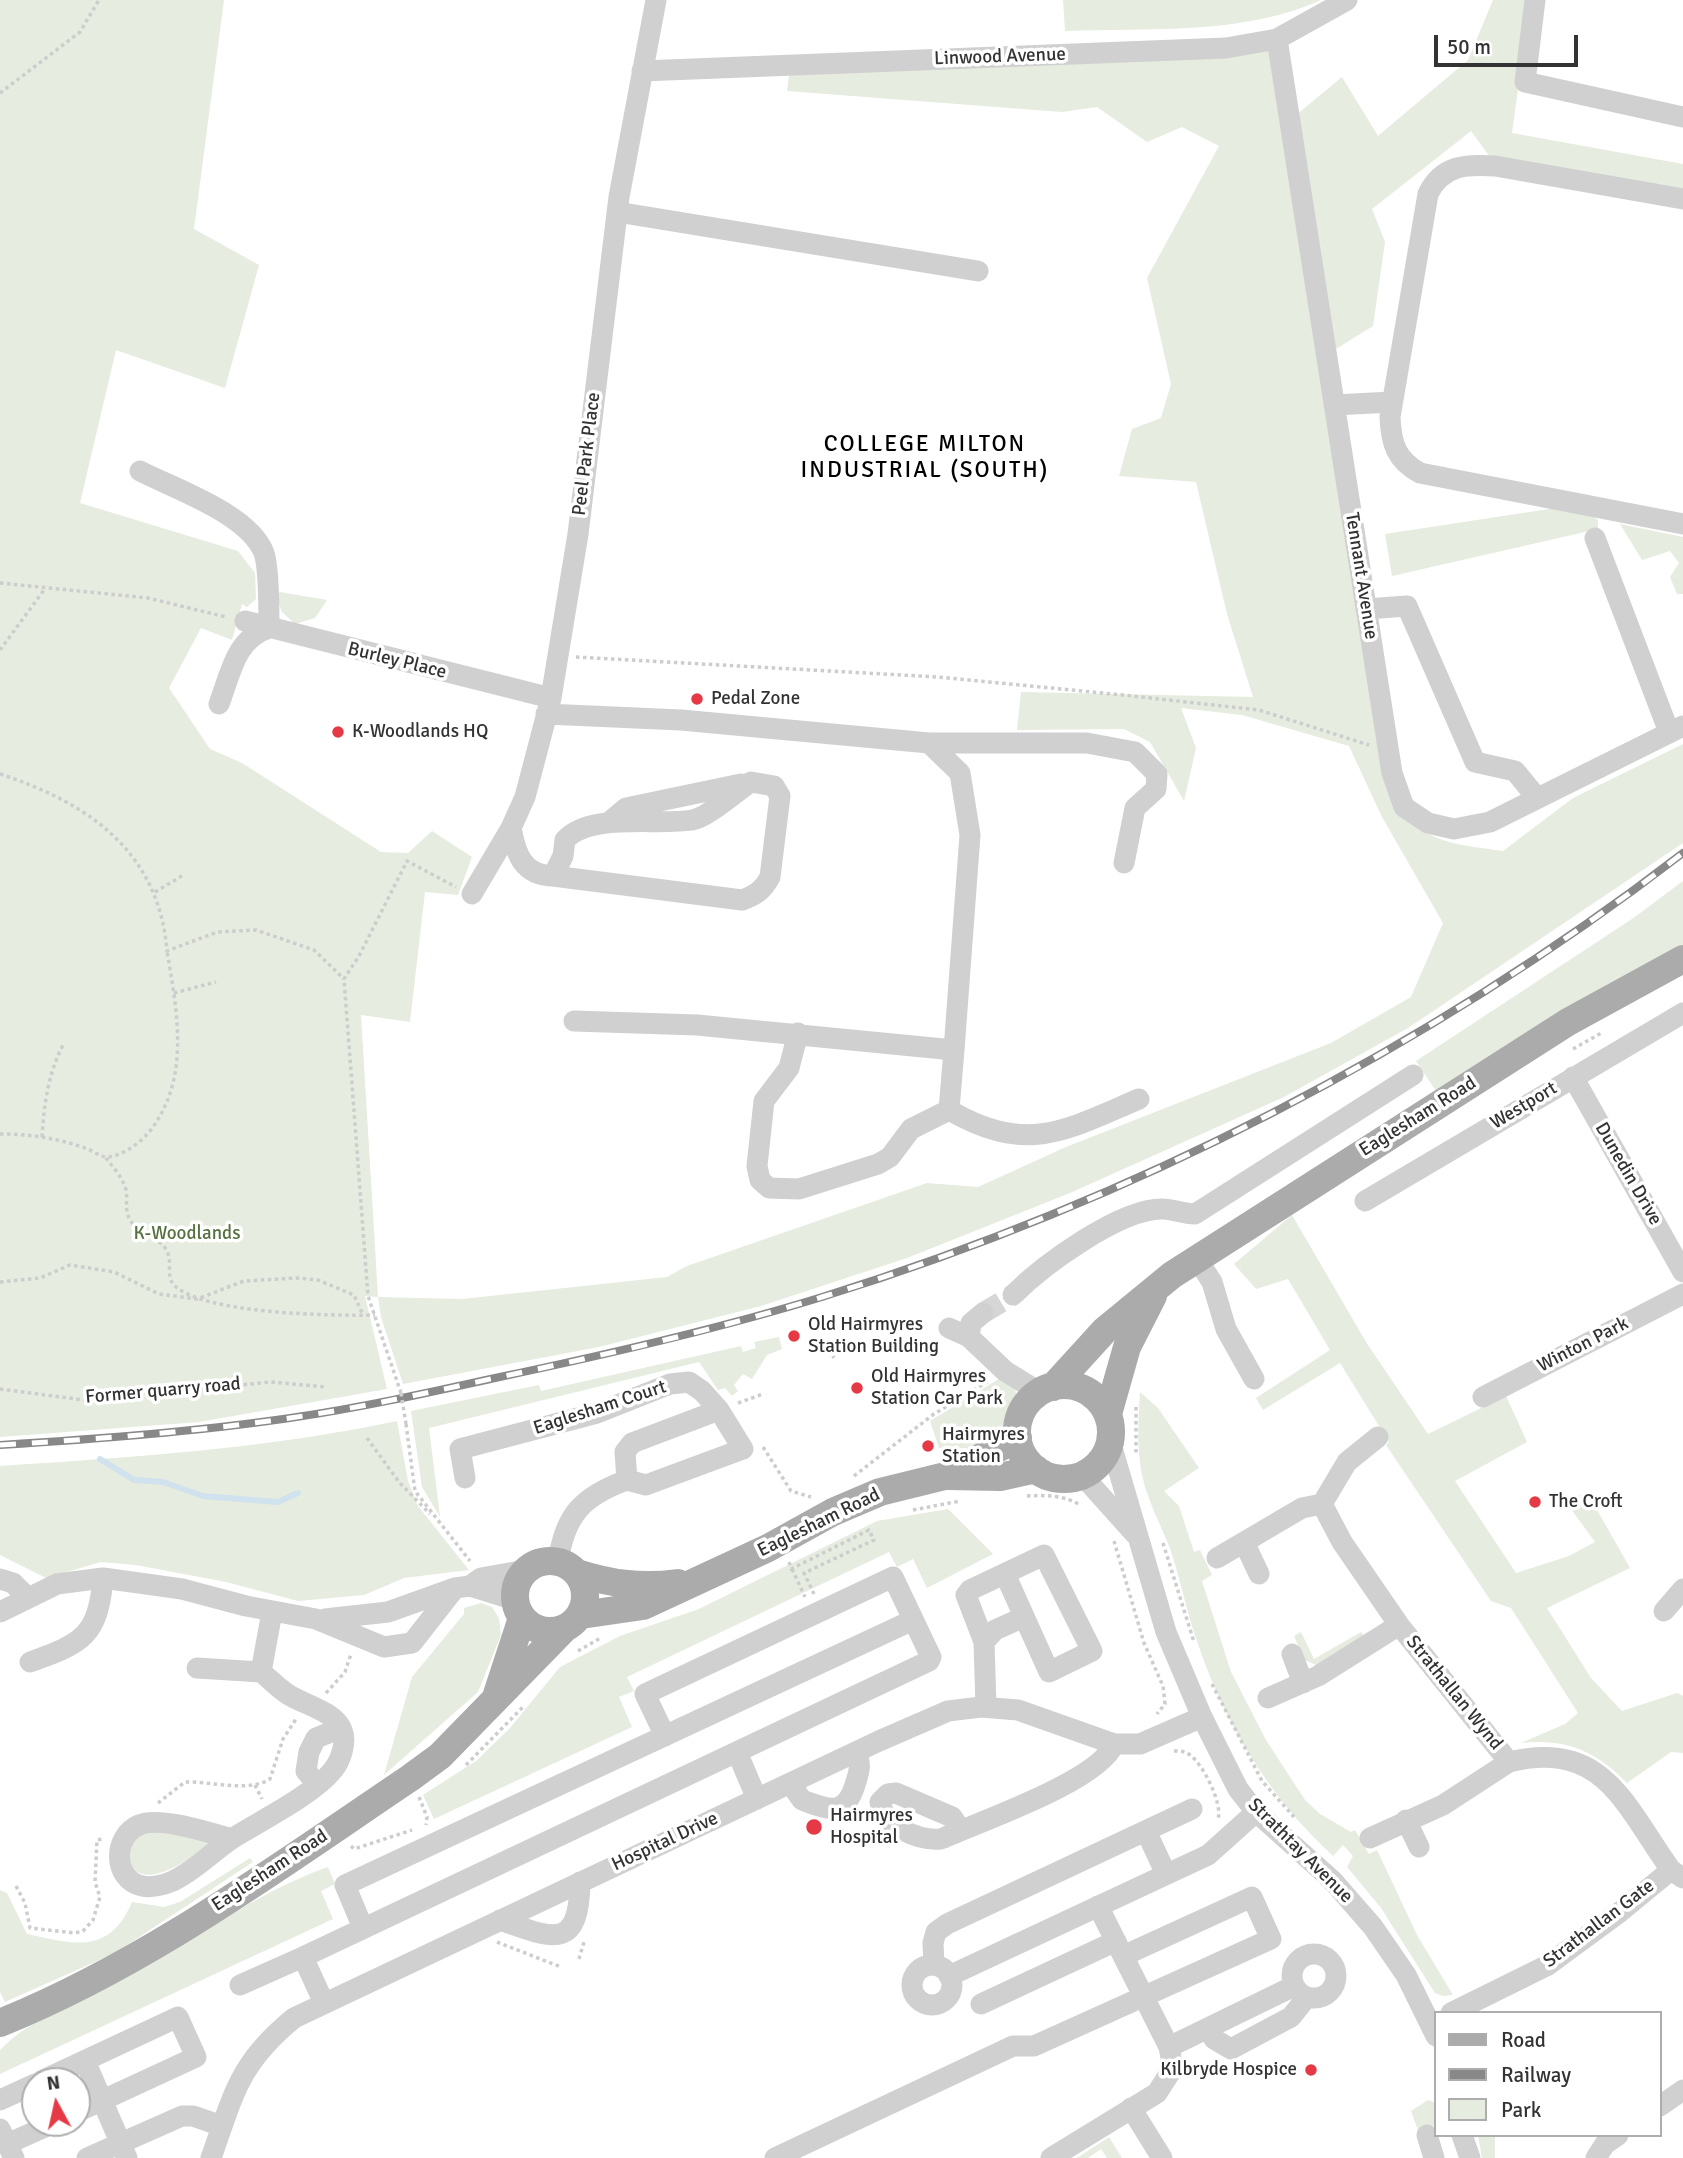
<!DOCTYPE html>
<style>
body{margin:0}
#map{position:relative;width:1683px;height:2158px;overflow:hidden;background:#fff;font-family:Signika,sans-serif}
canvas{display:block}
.legend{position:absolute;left:1434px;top:2011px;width:228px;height:126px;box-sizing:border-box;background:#fff;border:2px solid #adadad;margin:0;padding:9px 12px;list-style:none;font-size:21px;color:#333}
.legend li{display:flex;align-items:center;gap:14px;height:35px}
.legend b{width:35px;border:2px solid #adadad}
.north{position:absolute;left:21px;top:2067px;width:70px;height:70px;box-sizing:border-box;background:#fff;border:2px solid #adadad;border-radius:50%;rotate:352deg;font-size:19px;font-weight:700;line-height:28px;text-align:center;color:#333}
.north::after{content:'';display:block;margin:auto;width:24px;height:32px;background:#e63946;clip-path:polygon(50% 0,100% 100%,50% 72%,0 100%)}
.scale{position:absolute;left:1434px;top:35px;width:144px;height:32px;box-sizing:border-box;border:4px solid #333;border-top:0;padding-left:9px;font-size:21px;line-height:24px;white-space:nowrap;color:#333;-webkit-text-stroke:5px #fff;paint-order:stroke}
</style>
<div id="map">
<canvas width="1683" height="2158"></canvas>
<ul class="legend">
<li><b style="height:9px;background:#ababab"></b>Road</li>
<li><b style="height:9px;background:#888"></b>Railway</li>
<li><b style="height:19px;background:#e6ecdf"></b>Park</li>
</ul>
<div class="north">N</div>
<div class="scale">50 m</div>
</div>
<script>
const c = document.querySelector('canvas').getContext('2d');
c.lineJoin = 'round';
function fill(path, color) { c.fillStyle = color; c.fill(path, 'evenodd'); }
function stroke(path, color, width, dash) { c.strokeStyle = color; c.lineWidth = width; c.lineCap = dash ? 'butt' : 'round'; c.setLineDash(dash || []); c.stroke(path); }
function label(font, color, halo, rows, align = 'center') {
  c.font = font + ' Signika,sans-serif'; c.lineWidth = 7; c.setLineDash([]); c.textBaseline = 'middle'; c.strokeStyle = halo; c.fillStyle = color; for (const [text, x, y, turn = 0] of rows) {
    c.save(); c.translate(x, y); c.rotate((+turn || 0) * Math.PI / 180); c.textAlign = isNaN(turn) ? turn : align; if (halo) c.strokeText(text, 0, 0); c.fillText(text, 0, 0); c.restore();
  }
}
const green = new Path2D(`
 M 0,0 L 224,0 L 194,229 L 259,265 L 225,388 L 116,350 L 80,503 L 238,551 L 255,573 L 256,599 L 247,607 L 242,604 L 232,640 L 201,628 L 169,688 L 210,749 L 242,763 L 381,852 L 408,853 L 432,831 L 472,857 L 458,895 L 425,892 L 410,1022 L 361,1015 L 378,1297 L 462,1299 L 667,1277 L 687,1266 L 927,1183 L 978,1187 L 1066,1147 L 1331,1043 L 1411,997 L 1443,923 L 1382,817 L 1349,746 L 1242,715 L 1181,708 L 1196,748 L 1184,801 L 1150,742 L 1124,729 L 1017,730 L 1021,692 L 1253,697 L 1227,614 L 1196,482 L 1119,476 L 1132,429 L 1161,418 L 1171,384 L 1147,278 L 1219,146 L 1182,127 L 1147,142 L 1097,107 L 1062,112 L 787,91 L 790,65 L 1277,39 L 1290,120 L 1342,77 L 1378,136 L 1468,60 L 1493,0 L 1530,0 L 1512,133 L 1683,164 L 1683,191 L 1493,161 L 1471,131 L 1372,209 L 1385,242 L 1373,326 L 1320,359 L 1393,803 C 1427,844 1453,844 1503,851 L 1573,798 L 1683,744 L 1683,843 L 1408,1028 L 1284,1097 L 1070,1193 L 907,1258 L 761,1306 L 599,1347 L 403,1384 L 381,1317 L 378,1297 L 365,1296 L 387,1389 L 199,1422 L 0,1437 Z
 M 1063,0 L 1321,0 C 1246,35 1146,28 1065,31 Z
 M 1575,505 L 1598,520 L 1598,529 L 1392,576 L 1385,534 Z
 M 1620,524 L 1683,537 L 1683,594 L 1677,594 L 1670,577 L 1679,563 L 1670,551 L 1642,560 Z
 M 280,592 L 327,600 L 315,618 L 295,624 L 282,612 L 276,597 Z
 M 1683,881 L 1683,945 L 1603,988 L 1436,1091 L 1416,1061 L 1635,917 Z
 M 1292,1215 L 1366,1342 L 1428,1434 L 1506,1396 L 1527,1442 L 1455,1481 L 1516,1573 L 1569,1556 L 1595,1542 L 1563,1498 L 1588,1494 L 1630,1568 L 1547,1608 L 1591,1678 L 1622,1711 L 1677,1693 L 1683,1696 L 1683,1753 L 1671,1752 L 1627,1783 C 1596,1751 1566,1738 1521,1743 L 1565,1724 L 1578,1713 L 1511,1608 L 1491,1601 L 1386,1445 L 1389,1442 L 1340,1363 L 1263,1410 L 1256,1398 L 1330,1350 L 1288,1279 L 1256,1289 L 1234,1264 Z
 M 779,1337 L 782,1349 L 767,1355 L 752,1379 L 743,1374 L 734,1385 L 738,1391 L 732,1396 L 725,1388 L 718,1390 L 699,1362 L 429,1428 L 440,1517 L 422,1487 L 411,1411 L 539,1385 L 541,1391 L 741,1346 L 743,1352 L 756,1348 L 754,1342 Z
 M 1002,1377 L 1015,1389 L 1018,1401 L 1004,1431 L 983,1448 L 939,1448 L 930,1421 Z
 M 1140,1392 L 1158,1408 L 1199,1468 L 1164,1491 L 1179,1506 L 1194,1552 L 1200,1550 L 1212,1575 L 1202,1581 L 1231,1672 L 1266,1740 L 1305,1800 L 1320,1814 L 1351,1832 L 1355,1830 L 1369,1854 L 1377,1850 L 1417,1935 L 1453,1995 L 1443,1996 L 1435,1993 L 1381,1908 L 1347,1867 L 1353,1856 L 1343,1845 L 1333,1856 C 1271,1799 1225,1725 1198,1644 C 1187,1613 1181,1582 1171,1551 C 1163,1530 1152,1509 1145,1487 C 1136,1456 1138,1424 1140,1392 Z
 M 397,1421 L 408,1481 L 418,1506 L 469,1570 L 404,1578 L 364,1595 L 298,1601 L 226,1582 L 136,1565 L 101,1562 L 46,1578 L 0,1555 L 0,1466 C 133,1457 266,1449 397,1421 Z
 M 948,1509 L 993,1554 L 927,1588 L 913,1559 L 897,1567 L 889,1552 L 627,1677 L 634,1691 L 619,1697 L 632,1727 L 434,1819 L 423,1795 L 476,1761 L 510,1728 L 560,1667 L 620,1636 L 699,1609 L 877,1521 Z
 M 481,1603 L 492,1607 L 499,1618 L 501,1635 L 478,1692 L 384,1775 L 412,1677 L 464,1614 L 464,1608 Z
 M 1301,1632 L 1314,1659 L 1361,1632 L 1365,1637 L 1318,1666 L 1305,1660 L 1294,1636 Z
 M 146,1829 L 215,1837 C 200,1854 140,1898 128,1859 L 135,1835 Z
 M 250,1858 L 253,1862 L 115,1953 L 5,2002 L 0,1992 L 0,1890 L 7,1893 L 27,1934 C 73,1944 109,1956 132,1902 L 164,1907 L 180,1902 Z
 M 328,1867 L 335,1884 L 321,1891 L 333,1919 L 0,2074 L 0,2050 C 34,2015 83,2001 125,1978 C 194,1941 254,1893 328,1867 Z
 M 1428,2100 L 1436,2103 L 1436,2130 L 1434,2126 L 1419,2133 L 1411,2111 Z
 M 1478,2135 L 1495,2135 L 1495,2158 L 1482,2158 Z
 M 1109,2137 L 1122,2158 L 1107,2158 L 1101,2149 L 1088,2158 L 1077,2158 Z`);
const stream = new Path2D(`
 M 100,1459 L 134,1480 L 163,1482 L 203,1496 L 278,1502 L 298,1493`);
const minorTunnel = new Path2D(`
 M 983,1313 L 1013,1295`);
const path = new Path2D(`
 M 0,93 L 80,32 L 99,0
 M 0,583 L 148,598 L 226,617
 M 0,650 L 44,590
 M 576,657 L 938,677 L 1123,695 L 1259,710 L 1369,745
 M 0,774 C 89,803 159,852 167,951 L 217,932 L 256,930 L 314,950 L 344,979
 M 155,892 L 185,874
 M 174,993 L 216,982
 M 1573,1049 L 1603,1032
 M 0,1134 C 29,1134 57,1138 85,1148 C 92,1150 101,1158 109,1157 C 126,1154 143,1141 153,1127 C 190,1075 177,1011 167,951
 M 42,1137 C 44,1105 48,1074 63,1045
 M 106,1158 C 113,1167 123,1178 126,1190 C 128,1201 124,1209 130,1220 C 139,1235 159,1236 167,1251 C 173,1263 165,1277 175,1286 C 205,1314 333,1316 375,1315
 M 0,1282 L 40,1278 L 70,1265 L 114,1272 L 159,1294 L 197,1299 L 244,1281 L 297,1278 L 318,1280 L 354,1295 L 363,1315
 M 822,1338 L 834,1358
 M 0,1389 L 84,1400 L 271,1382 L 326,1387
 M 401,1393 L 368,1296 L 344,979 L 359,956 L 407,861 L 456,887
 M 738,1403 L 763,1394
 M 1136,1407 L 1136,1455
 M 406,1424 L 415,1491 L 470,1561
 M 367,1438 L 399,1482 L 430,1514
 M 763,1447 L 791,1491 L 811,1497
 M 854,1476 L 934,1414 L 987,1382
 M 1027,1496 C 1046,1495 1064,1495 1080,1505
 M 913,1510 L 960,1501
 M 1114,1541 L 1144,1643 L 1163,1686 L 1165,1704 L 1157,1714
 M 1163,1543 L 1194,1642
 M 789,1562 L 791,1569 L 869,1530 L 874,1540 L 804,1573 L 814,1594
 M 792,1569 L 805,1597
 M 578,1651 L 602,1637
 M 1212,1684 L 1262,1781 L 1294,1817
 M 326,1693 L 345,1672 L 351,1654
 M 1174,1751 C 1180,1751 1185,1751 1190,1755 C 1203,1764 1223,1804 1218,1819
 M 466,1765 L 524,1706
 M 255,1785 L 262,1799
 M 419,1797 L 427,1817 L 426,1825
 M 158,1803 L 185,1782 C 211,1781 247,1793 270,1779 L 283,1739 L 296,1719
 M 351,1846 L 354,1849 L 412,1830
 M 16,1886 L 25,1903 L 30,1928 L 75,1933 L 83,1931 L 93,1920 L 100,1897 L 95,1882 L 97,1840 L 103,1839
 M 497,1942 L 561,1967
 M 579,1959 L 584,1942`);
const minor = new Path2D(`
 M 1535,0 L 1525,82 L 1683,117
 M 1277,39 L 1392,773 L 1404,807 L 1428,823 L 1454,829 L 1490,822 L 1683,726
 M 642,71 L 1226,48 L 1277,39 L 1347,0
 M 1683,199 L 1495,166 C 1466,164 1442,165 1428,194 L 1390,417 C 1391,443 1396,460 1420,473 L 1683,524
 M 617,212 L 978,271
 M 1334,405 L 1392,402
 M 140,471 C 175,489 249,514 264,553 C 269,567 269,611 269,628 C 235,639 231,673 219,704
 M 1595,538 L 1669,732
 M 1366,609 L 1407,606 L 1475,762 L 1515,771 L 1537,798
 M 245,621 L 551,698
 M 546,714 L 681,720 L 929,743 L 960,773 L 970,835 L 954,1050 L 697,1025 L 574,1021
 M 929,743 L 1087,743 L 1135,752 L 1157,774 L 1156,789 L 1135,808 L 1124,863
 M 608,823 L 626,808 L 741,784
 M 511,828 C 516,855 523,875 553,876 L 563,856 L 565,840 C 590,812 657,826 692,820 C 707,818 737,791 751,782 L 774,786 L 780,796 L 770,877 C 763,890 756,895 742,900 L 553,876
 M 472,894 L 511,828 L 525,797 L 551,698 L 578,534 L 619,197 L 656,0
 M 798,1033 L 789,1068 L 764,1101 L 757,1166 L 760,1180 L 769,1188 L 799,1189 L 878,1164 L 890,1157 L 911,1129 L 949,1110
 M 1573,1077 L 1683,1272
 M 949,1110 C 1027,1155 1064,1131 1139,1099
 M 949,1110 L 954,1050
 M 1365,1201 L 1683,1013
 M 1197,1259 L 1212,1282 L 1226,1329 L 1254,1379
 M 1013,1295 C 1042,1266 1120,1208 1163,1209 C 1173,1209 1183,1214 1195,1214 L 1413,1075
 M 949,1328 L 969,1337 L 1005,1371 L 1039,1392
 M 969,1337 L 971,1323 L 983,1313
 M 1483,1397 L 1683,1294
 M 719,1410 L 743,1449 L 646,1485 L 627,1480 L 625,1452 L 632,1443 Z
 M 1110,1441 L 1166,1632 L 1202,1717 L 1238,1789 L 1256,1812 L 1332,1880 L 1373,1927 L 1406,1975 L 1436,2036
 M 1082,1475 L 1135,1534
 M 465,1478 L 460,1449 L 597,1413 L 670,1384 L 689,1382 L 702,1391 L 719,1410
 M 1322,1504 L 1347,1462 L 1378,1437
 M 1244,1542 L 1259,1574
 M 1217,1558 L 1302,1508 L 1322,1504 L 1342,1542 L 1399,1625 L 1509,1762 C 1603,1739 1624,1804 1671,1870 L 1683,1878
 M 558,1562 C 565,1514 583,1496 627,1480
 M 1005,1574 L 1049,1672 L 1092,1651 L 1044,1555 L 970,1590 L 966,1595 L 984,1642 L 995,1630 L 1024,1617
 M 0,1579 L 13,1583 L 27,1597
 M 515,1600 L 470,1586 L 481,1578 L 526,1570
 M 1664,1611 L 1683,1589
 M 0,1612 L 57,1584 L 103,1578 L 182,1589 L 246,1606 L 316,1619 L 384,1647 L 412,1643 L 455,1588
 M 325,1619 L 388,1612 L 455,1588 L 470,1586
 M 984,1642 L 986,1707
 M 1292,1654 L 1303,1683
 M 30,1662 C 82,1643 98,1637 103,1578
 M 197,1668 L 261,1672 L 272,1612
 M 1268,1698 L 1318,1676 L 1399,1625
 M 737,1752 L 757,1799
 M 316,1783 L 306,1771 L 309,1752 L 316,1738 L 341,1728
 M 790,1783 L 802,1800 C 829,1810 845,1817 855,1785 C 859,1772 862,1765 856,1752
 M 1406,1820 L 1419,1847
 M 961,1830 L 952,1817 L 896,1793 L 888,1794 L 880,1802 C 884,1826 918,1841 941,1839 C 981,1821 1099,1781 1114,1744
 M 1146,1831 L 1166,1874
 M 1370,1838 L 1443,1805 L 1509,1762
 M 232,1839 C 210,1833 160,1816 139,1825 C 113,1836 112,1879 142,1886 C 151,1888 164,1885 173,1881 C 196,1870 212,1852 233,1838 C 260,1821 313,1795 333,1770 C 341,1760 347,1742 342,1730 C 334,1711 305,1705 289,1695 C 279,1689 270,1679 261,1672
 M 500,1920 C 550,1937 579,1954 580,1882
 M 363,1928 L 345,1885 L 913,1620
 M1292 1976a22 22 0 1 1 44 0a22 22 0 1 1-44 0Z
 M 934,1965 L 933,1943 L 936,1932 L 947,1924 L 1192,1809
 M912 1985a20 20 0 1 1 40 0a20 20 0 1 1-40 0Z
 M 949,1976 L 1208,1855 L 1256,1812
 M 240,1985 L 303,1957
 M 324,2003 L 303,1957 L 929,1661 L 931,1657 L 893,1577 L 645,1694 L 665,1736
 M 981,2004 L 1116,1941
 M 1451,2013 L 1548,1965 L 1620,1912 L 1671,1870
 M 1209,2028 L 1214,2039 L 1231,2049 L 1291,2017 L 1307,1997
 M 1169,2047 L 1294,1986
 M 85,2061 L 127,2158
 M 41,2081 L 178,2017 L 196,2057 L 77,2112
 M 0,2100 L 35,2084
 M 1660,2106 L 1683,2090
 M 1131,2108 L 1162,2158
 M 0,2129 L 14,2158
 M 1427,2135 L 1434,2158
 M 1462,2135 L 1470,2158
 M 7,2144 L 54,2123
 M 87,2158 L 182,2116 L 193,2116 L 222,2126
 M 211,2158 C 234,2093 239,2063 294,2018 L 879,1741 L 948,1711 L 981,1707 L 1018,1710 L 1114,1744 L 1140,1744 L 1202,1717
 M 775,2158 L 1013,2046 L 1034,2046 L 1271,1939 L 1252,1897 L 1123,1956
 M 1051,2158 L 1157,2093 L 1173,2068 L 1169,2047 L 1098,1906
 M 1596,2158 L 1605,2144 L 1618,2135`);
const major = new Path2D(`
 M1017 1432a47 47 0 1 1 94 0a47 47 0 1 1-94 0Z
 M 1053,1387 L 1105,1330 L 1172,1275 L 1568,1022 L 1683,959
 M 1108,1414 L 1127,1347 L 1153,1296
 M 949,1476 L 1000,1477 L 1036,1469
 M515 1596a35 35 0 1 1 70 0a35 35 0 1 1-70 0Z
 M 577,1573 C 612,1584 641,1588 678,1583
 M 581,1615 L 643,1606 L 768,1548 L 833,1512 L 880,1492 L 945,1476 L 1018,1438
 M 497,1694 L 522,1618
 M 0,2023 C 148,1963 279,1866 410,1778 L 440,1756 L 564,1629`);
const rail = new Path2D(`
 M 0,1445 C 96,1439 194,1432 290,1418 C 359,1408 427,1393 495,1378 C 605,1355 715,1330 822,1297 C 1131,1201 1427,1050 1683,853`);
const pathBridge = new Path2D(`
 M 401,1393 L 406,1424`);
const markers = [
 [697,699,7,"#e63946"],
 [338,732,7,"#e63946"],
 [794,1336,7,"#e63946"],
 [857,1388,7,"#e63946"],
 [928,1446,7,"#e63946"],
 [1535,1502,7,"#e63946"],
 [814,1827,9,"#e63946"],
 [1311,2070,7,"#e63946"]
];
const streetNames = [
 ["Linwood Avenue",1000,57,-2],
 ["Peel Park Place",587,454,-83],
 ["Tennant Avenue",1361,576,81],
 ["Burley Place",397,661,14],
 ["Westport",1524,1106,-31],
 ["Eaglesham Road",1418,1117,-32],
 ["Dunedin Drive",1628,1174,60],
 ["Winton Park",1583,1345,-27],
 ["Former quarry road",163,1391,-5],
 ["Eaglesham Court",600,1408,-18],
 ["Eaglesham Road",819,1523,-26],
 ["Strathallan Wynd",1454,1693,51],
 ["Hospital Drive",665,1842,-25],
 ["Strathtay Avenue",1300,1851,45],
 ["Eaglesham Road",270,1871,-33],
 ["Strathallan Gate",1599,1924,-37]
];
const poiNames = [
 ["Pedal Zone",711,699],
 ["K-Woodlands HQ",352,732],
 ["Old Hairmyres",808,1325],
 ["Station Building",808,1347],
 ["Old Hairmyres",871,1377],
 ["Station Car Park",871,1399],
 ["Hairmyres",942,1435],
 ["Station",942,1457],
 ["The Croft",1549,1502],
 ["Hairmyres",830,1816],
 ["Hospital",830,1838],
 ["Kilbryde Hospice",1297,2070,"right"]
];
const parkNames = [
 ["K-Woodlands",187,1234]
];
const quarterNames = [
 ["COLLEGE MILTON",925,445],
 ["INDUSTRIAL (SOUTH)",925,471]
];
fill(green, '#e6ecdf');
stroke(stream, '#cfe2ee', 6);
stroke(minorTunnel, '#d6d6d6', 21, [21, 10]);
stroke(path, '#cdcdcd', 3.5, [3.5, 3.5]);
stroke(minor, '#d0d0d0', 21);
stroke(major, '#ababab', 28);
stroke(rail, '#888', 8);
stroke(rail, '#fff', 5, [16]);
stroke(pathBridge, '#cdcdcd', 3.5, [3.5, 3.5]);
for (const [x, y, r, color] of markers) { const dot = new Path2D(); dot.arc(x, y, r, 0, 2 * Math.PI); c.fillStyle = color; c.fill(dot); stroke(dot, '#fff', 2.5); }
label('19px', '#333', '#fff', streetNames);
label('19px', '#333', '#fff', poiNames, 'left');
label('19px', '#56703f', '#fff', parkNames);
c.letterSpacing = '2px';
label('23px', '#000', '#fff', quarterNames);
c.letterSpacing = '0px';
</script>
